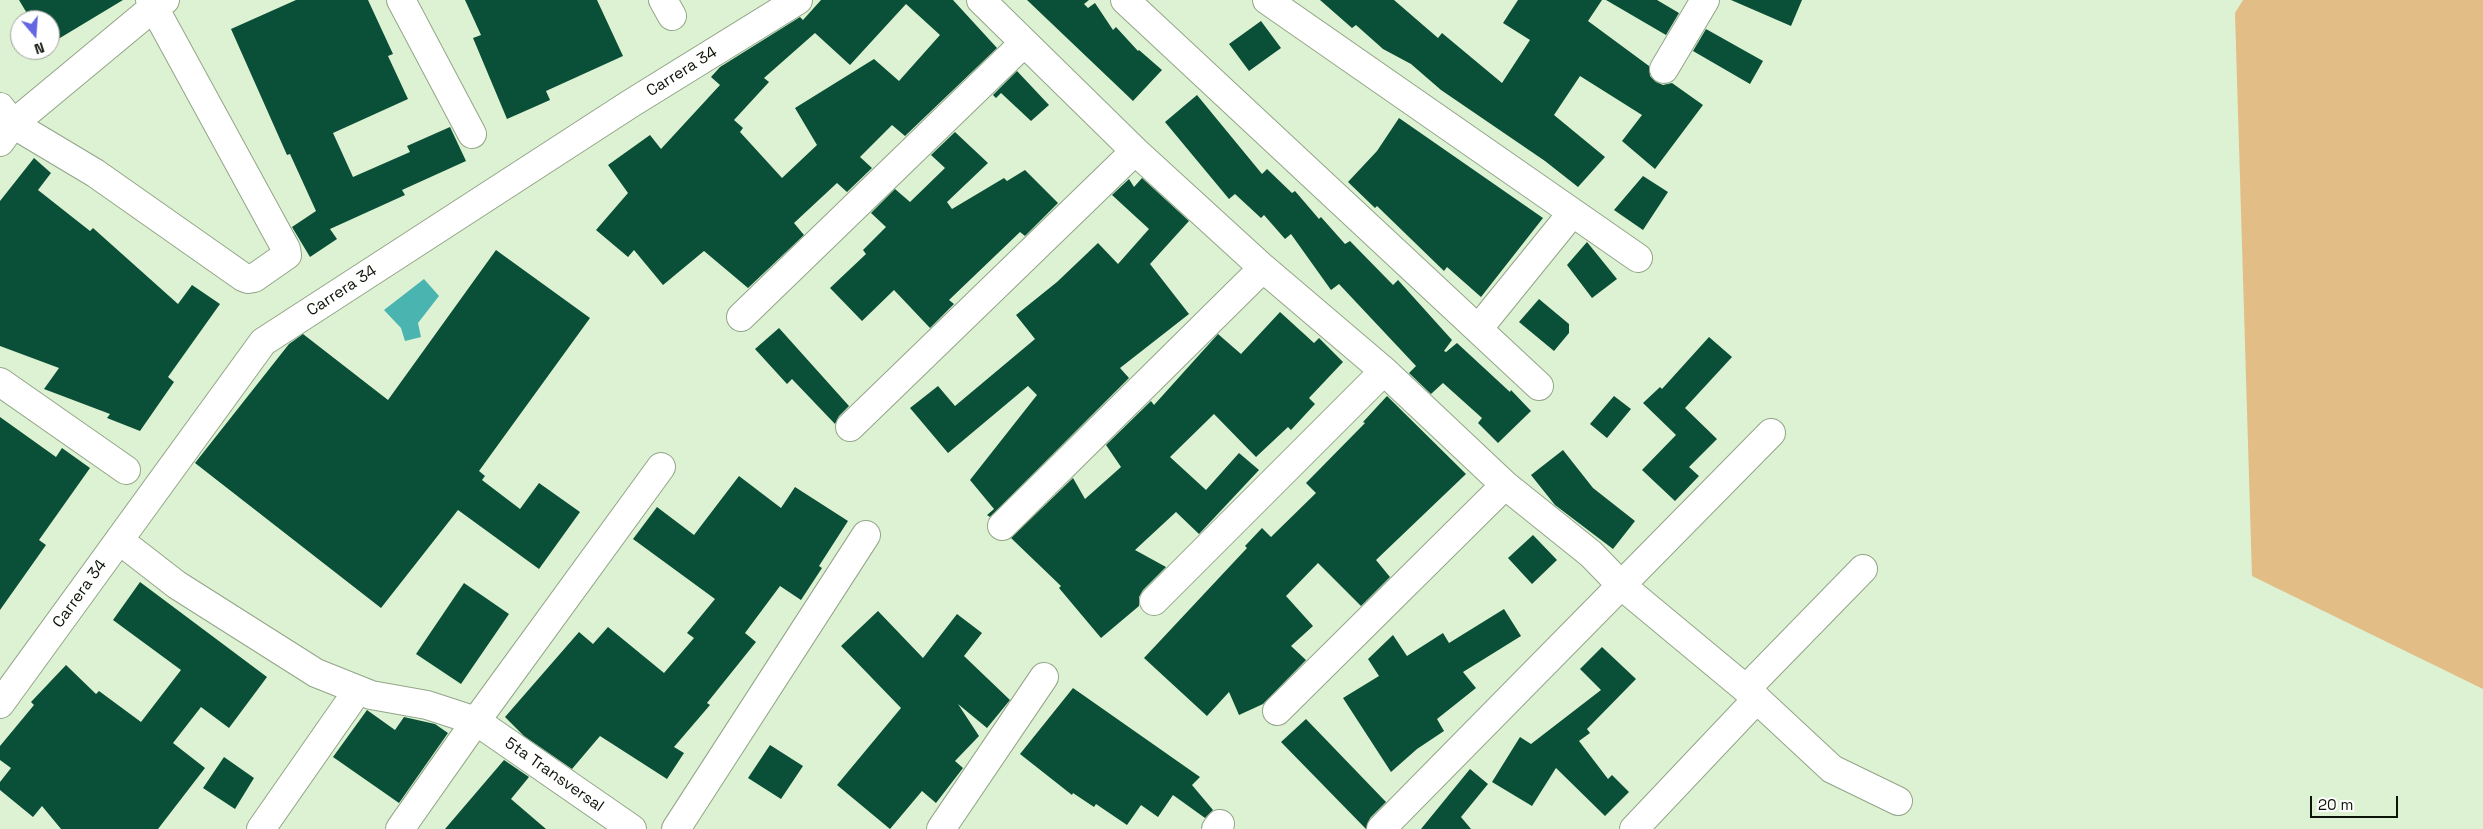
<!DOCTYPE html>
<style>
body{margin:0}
#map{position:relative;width:2483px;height:829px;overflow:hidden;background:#ddf2d2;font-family:"Space Grotesk",sans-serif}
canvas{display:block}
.north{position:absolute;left:10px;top:10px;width:50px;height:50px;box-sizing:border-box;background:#fff;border:1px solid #9ea19d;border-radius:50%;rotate:162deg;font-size:14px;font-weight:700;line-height:20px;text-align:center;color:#0d1409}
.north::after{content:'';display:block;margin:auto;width:18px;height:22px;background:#6367e0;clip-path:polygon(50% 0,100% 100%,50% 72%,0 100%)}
.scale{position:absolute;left:2310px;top:796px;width:88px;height:22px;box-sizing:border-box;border:2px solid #0d1409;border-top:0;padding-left:6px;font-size:15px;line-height:18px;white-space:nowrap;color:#0d1409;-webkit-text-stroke:4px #fff;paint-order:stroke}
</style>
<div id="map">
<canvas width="2483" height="829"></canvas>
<div class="north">N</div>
<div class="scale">20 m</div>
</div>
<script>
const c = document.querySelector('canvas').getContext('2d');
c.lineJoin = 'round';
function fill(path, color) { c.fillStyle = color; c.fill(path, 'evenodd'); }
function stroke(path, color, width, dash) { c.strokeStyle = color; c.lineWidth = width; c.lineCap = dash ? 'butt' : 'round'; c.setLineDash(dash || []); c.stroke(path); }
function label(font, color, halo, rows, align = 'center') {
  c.font = font + ' "Space Grotesk",sans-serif'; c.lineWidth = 5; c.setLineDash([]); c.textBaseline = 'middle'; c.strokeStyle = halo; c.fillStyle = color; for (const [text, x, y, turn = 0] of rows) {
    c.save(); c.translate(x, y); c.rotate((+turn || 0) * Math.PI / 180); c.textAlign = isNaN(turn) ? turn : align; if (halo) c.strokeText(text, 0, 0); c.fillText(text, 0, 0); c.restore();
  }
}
const green = new Path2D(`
 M 2243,0 L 2483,0 L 2483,689 L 2252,576 L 2235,13 Z`);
const water = new Path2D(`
 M 424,279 L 439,296 L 418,323 L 421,337 L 405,341 L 401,328 L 384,310 Z`);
const building = new Path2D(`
 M 19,0 L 123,0 L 50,44 L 50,20 L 31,20 Z
 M 296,0 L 368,0 L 393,54 L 388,56 L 408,99 L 333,133 L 353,177 L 410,152 L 407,146 L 450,127 L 466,161 L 402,190 L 405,195 L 330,229 L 337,239 L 310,257 L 292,227 L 316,211 L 290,154 L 287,155 L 231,29 Z
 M 465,0 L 597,0 L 623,56 L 546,91 L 550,100 L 507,119 L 473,38 L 481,35 Z
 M 821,0 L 953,0 L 997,48 L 905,136 L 892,125 L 860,157 L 872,168 L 847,192 L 837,183 L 794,223 L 804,235 L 748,288 L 704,251 L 663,285 L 634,250 L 628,257 L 596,230 L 628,193 L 608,165 L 650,135 L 661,149 L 720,85 L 711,77 L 720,67 L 800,17 L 803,20 ZM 906,4 L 940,35 L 899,81 L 874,59 L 795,108 L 817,145 L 782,178 L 740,132 L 743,128 L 734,120 L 769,82 L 764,78 L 815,33 L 850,65 Z
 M 1027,0 L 1089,0 L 1084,4 L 1088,8 L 1095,3 L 1113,30 L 1116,27 L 1138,51 L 1139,50 L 1162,70 L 1133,101 Z
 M 1320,0 L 1394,0 L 1438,38 L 1442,33 L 1502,83 L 1530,40 L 1503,23 L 1518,0 L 1602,0 L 1588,21 L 1649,66 L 1650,76 L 1656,82 L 1663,85 L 1672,83 L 1703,105 L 1655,169 L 1622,141 L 1642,115 L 1580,76 L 1554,115 L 1605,157 L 1578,187 L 1545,161 L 1441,90 L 1411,64 L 1383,49 L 1356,25 L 1352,28 Z
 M 1606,0 L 1657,0 L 1679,13 L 1666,35 Z
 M 1731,0 L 1802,0 L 1791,26 Z
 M 1261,21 L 1281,48 L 1249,71 L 1229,44 Z
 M 1706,29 L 1763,61 L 1750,84 L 1693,51 Z
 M 1017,71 L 1049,105 L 1031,121 L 1001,93 L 996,98 L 993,95 Z
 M 1197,95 L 1262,174 L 1267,169 L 1292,193 L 1295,191 L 1319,219 L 1321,217 L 1345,244 L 1350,241 L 1393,285 L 1398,280 L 1452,340 L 1444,351 L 1446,352 L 1457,343 L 1510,392 L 1511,390 L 1531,411 L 1498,443 L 1478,423 L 1482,418 L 1443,383 L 1431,394 L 1409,373 L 1416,366 L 1339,284 L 1331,290 L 1291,234 L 1285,239 L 1264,215 L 1261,218 L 1235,194 L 1229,199 L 1165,122 Z
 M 1399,118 L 1543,218 L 1481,297 L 1447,267 L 1444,271 L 1377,206 L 1375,208 L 1348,182 L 1377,151 Z
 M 955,132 L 988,163 L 947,202 L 952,209 L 1004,178 L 1007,181 L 1025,170 L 1058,203 L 1025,236 L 1020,232 L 949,300 L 954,304 L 930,328 L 894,290 L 862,321 L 830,288 L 866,254 L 863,250 L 886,227 L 871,213 L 895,189 L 910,202 L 945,168 L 931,155 Z
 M 34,158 L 51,173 L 38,190 L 90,231 L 93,228 L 178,304 L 192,285 L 220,304 L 168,377 L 174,382 L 140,431 L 107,418 L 110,414 L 44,389 L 59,368 L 0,346 L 0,201 Z
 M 1643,176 L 1668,192 L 1643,230 L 1614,210 Z
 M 1142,178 L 1189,221 L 1150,264 L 1189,314 L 1120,368 L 1129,378 L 990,517 L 987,515 L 994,509 L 970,480 L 1037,395 L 1028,386 L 948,453 L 910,408 L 938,386 L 955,406 L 1035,339 L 1016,315 L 1057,282 L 1098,243 L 1118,264 L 1149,229 L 1112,195 L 1129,179 L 1134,187 Z
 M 1587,242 L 1617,279 L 1592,298 L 1567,265 Z
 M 496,250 L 590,318 L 479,471 L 485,476 L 482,480 L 520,509 L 539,483 L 580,512 L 539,569 L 458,510 L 381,608 L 195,463 L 289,344 L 303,334 L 388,400 Z
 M 1539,299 L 1569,324 L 1569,333 L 1554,351 L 1519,322 Z
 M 1280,312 L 1314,343 L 1319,338 L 1343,362 L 1309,398 L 1315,404 L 1291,430 L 1288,427 L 1256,457 L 1214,414 L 1170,457 L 1206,490 L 1239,453 L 1259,470 L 1199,534 L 1176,512 L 1135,550 L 1166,567 L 1143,590 L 1139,597 L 1139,606 L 1101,638 L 1059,588 L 1061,586 L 1011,538 L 1073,478 L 1085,499 L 1121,467 L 1106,445 L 1151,401 L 1154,405 L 1218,334 L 1241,354 Z
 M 779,328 L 849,406 L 839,416 L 835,424 L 792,379 L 787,384 L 755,349 Z
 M 1709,337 L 1732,357 L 1685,408 L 1717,439 L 1689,467 L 1699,476 L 1675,501 L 1642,470 L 1676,435 L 1643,403 L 1660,387 L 1662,389 Z
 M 1387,396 L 1466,474 L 1376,560 L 1390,577 L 1361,606 L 1318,563 L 1286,596 L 1313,626 L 1291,646 L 1306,660 L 1263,704 L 1239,715 L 1229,692 L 1207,716 L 1144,658 L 1247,548 L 1245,546 L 1262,528 L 1271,537 L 1316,493 L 1306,483 L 1365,423 L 1363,422 Z
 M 1614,396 L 1631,409 L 1607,438 L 1590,424 Z
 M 0,417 L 56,457 L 62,448 L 90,468 L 39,540 L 46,545 L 0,610 Z
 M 1563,450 L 1593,488 L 1635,521 L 1613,549 L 1555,505 L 1531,475 Z
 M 739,476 L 781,508 L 795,487 L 848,521 L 819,566 L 822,568 L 801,600 L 780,586 L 745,633 L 756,642 L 707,703 L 710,705 L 674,747 L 684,753 L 667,779 L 600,736 L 572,769 L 524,736 L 505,717 L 579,632 L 593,644 L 608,627 L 664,673 L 694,638 L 687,633 L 715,599 L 633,539 L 657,507 L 694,535 Z
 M 1533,535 L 1557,560 L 1532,584 L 1508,558 Z
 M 140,582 L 267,677 L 229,728 L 201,707 L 173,743 L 205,768 L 158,829 L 61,829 L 42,806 L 33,817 L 0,790 L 0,782 L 11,768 L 0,760 L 0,746 L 34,705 L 31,702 L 66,665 L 96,694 L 99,691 L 141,722 L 181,670 L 113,620 Z
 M 464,583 L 509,614 L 461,684 L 416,654 Z
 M 1504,609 L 1521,636 L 1463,672 L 1476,688 L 1437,719 L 1444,731 L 1417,749 L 1391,772 L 1343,698 L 1379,676 L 1368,659 L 1393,635 L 1407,656 L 1443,633 L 1449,643 Z
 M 878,611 L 923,658 L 957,614 L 982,633 L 964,656 L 1010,700 L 987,728 L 958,704 L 979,736 L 955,761 L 963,768 L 936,803 L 922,791 L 890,829 L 837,785 L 901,708 L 841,646 Z
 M 1602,647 L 1636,679 L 1587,729 L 1590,733 L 1579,741 L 1608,779 L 1612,775 L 1629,792 L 1605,816 L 1556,768 L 1532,806 L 1492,782 L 1520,737 L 1531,744 L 1601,690 L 1580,669 Z
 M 1073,688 L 1200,777 L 1192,785 L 1213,810 L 1205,818 L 1173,795 L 1158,817 L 1141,805 L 1127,825 L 1096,804 L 1094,807 L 1073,793 L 1072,795 L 1020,754 Z
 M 367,710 L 395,730 L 404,717 L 435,724 L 448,733 L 399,803 L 333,757 Z
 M 1306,719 L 1386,802 L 1370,818 L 1366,829 L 1281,742 Z
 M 770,745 L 803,766 L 781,799 L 748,778 Z
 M 224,757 L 254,778 L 235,809 L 203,788 Z
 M 504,760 L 529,777 L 511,799 L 546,829 L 445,829 Z
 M 1470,769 L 1488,784 L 1461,817 L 1471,829 L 1421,829 Z`);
const street = new Path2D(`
 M 401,0 L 472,134
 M 663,0 L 672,16
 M 981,0 L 1135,151 L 1263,268 L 1384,371 L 1505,485 L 1591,554 L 1622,586 L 1746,689 L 1832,769 L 1898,801
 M 1125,0 L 1539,386
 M 1267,0 L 1638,258
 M 1664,69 L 1705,0
 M 0,107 L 13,124 L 95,173 L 243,277 L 248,279 L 254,278 L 287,255 L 286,249 L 150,0
 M 0,142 L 13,124 L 154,7 L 165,0
 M 741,317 L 1024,43
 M 1478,329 L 1572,213
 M 0,382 L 126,470
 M 850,427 L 1135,151
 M 1002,526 L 1263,268
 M 119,540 L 177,585 L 316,673 L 371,695 L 427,705 L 476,721 L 632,829
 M 1154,601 L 1384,371
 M 1746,689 L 1863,569
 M 0,704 L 263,342 L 630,104 L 798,0
 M 1277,711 L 1505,485
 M 261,829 L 358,690
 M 400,829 L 476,721 L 661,467
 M 676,829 L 866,535
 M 941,829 L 1044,677
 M 1216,829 L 1220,824
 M 1381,829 L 1771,433
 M 1634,829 L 1757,699`);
const streetNames = [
 ["Carrera 34",682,72,-32],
 ["Carrera 34",342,291,-33],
 ["Carrera 34",80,594,-54],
 ["5ta Transversal",554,775,35]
];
fill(green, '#e2bd86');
fill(water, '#49b4b0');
fill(building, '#0a4f37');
stroke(street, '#92a588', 30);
stroke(street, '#fff', 28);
label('16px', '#0d1409', '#fff', streetNames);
</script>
